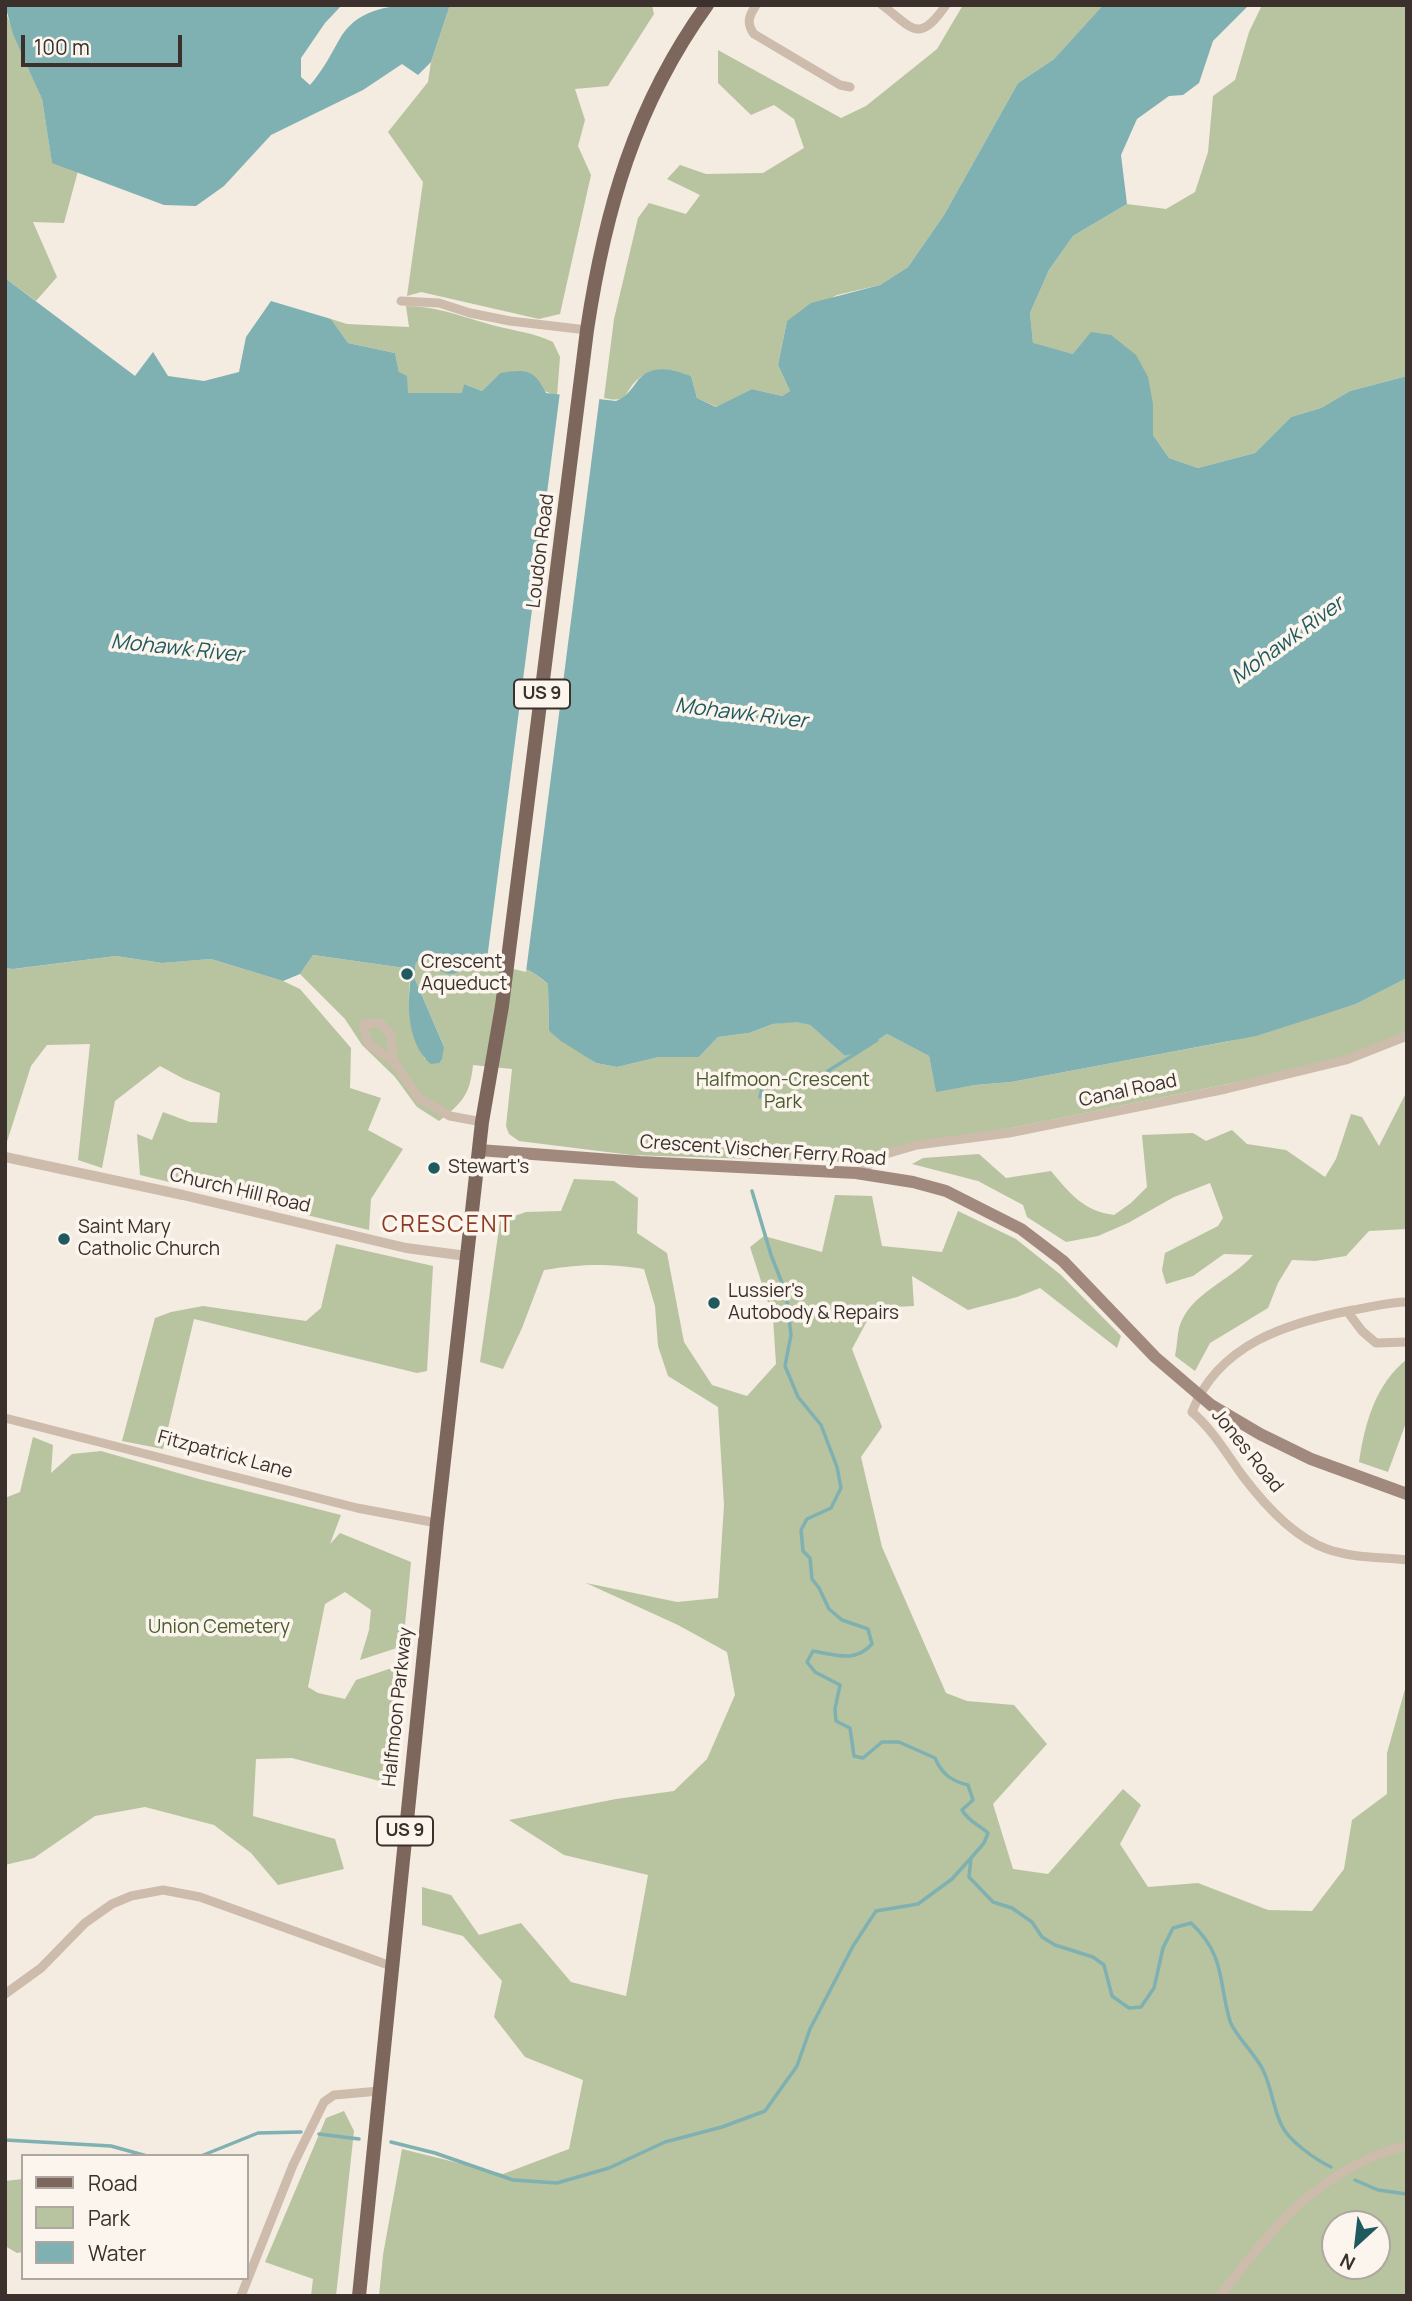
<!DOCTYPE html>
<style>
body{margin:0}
#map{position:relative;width:1412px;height:2301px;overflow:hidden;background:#f4ebe1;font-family:Manrope,sans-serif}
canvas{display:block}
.frame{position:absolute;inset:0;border:7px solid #3b302b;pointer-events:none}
.legend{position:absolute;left:21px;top:2154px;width:228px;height:126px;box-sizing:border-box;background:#fbf5ee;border:2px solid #aea6a0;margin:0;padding:9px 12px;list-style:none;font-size:21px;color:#3b302b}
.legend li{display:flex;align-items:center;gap:14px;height:35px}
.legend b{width:35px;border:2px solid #aea6a0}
.north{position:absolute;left:1321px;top:2210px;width:70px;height:70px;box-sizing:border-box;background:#fbf5ee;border:2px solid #aea6a0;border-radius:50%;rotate:207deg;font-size:19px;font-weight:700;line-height:28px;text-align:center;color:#3b302b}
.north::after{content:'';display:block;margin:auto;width:24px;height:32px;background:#1f5a5e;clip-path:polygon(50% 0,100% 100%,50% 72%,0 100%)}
.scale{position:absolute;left:21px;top:35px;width:161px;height:32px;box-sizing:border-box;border:4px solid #3b302b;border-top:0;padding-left:9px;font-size:21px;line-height:24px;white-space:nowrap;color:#3b302b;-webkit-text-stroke:5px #fbf5ee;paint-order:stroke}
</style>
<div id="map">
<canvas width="1412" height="2301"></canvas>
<div class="frame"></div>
<ul class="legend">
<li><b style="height:9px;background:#7d675c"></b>Road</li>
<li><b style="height:19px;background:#b8c4a0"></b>Park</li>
<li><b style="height:19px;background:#7fb0b2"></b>Water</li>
</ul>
<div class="north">N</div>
<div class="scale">100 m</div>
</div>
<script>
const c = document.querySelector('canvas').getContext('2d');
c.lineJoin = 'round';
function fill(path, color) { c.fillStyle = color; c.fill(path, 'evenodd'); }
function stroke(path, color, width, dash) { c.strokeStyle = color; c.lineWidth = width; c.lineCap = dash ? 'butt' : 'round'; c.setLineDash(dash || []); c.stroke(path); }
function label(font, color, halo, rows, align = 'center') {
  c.font = font + ' Manrope,sans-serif'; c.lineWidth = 7; c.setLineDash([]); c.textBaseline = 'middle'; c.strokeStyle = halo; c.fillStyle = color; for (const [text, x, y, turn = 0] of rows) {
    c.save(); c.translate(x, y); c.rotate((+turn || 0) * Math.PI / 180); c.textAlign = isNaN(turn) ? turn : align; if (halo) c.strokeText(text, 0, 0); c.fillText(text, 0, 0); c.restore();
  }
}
const green = new Path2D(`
 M 450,5 L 652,5 L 654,14 L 608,86 L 575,89 L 585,120 L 578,146 L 591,175 L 560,314 L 539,319 L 421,292 L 407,296 L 423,182 L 388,132 L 428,82 L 431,62 Z
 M 963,5 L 1103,5 L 1054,59 L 1018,83 L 944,215 L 908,267 L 880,285 L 837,295 L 787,321 L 778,365 L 790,391 L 782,396 L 752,389 L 717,407 L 697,398 L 691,376 C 674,370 654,366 638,379 C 623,392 630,404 604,398 L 614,319 L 638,218 L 649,203 L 686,214 L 700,195 L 667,179 L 680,165 L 706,174 L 763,173 L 804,148 L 794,119 L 774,105 L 751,115 L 718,83 L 718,50 L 841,118 L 866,106 L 937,49 Z
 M 1262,5 L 1407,5 L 1407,376 L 1350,391 L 1321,408 L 1291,417 L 1255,453 L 1198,468 L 1169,458 L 1153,435 L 1153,404 L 1073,354 L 1033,344 L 1030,313 L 1049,270 L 1073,236 L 1127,204 L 1166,209 L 1195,192 L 1208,152 L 1213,96 L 1235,80 L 1249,32 Z
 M 5,11 L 42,99 L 52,162 L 78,171 L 64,223 L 33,222 L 57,277 L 36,301 L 5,278 Z
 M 406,306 C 438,306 465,318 496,326 C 515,331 535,333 553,342 L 560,357 L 557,396 L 500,373 L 482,391 L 464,384 L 463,393 L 408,393 L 399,372 L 395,353 L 348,343 L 331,319 L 347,324 L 409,327 Z
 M 313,955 L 412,969 C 405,1000 410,1031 425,1059 L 444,1047 L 414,977 L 416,962 L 431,959 L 460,972 L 469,964 C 503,962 521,960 548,984 L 549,1031 L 596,1063 L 617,1067 L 659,1057 L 699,1057 L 718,1037 L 749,1033 L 773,1024 L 797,1021 L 810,1025 L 845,1056 L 859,1052 L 887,1034 L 929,1056 L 936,1091 L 975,1085 L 1011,1082 L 1230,1041 L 1356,1004 L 1407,978 L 1407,1036 L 1346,1060 L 844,1162 L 631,1155 L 519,1141 L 509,1134 L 506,1126 L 512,1069 L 473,1065 C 470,1095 462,1103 439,1121 L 417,1107 L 395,1077 L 362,1045 L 345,1019 L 300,974 Z
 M 116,956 L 162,963 L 211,959 L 283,981 L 300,989 L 351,1048 L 350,1088 L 381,1098 L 368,1130 L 403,1149 L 371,1199 L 369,1230 L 140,1175 L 137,1134 L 152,1140 L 163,1112 L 190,1122 L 217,1123 L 220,1093 L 184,1079 L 160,1066 L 115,1101 L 102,1168 L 78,1160 L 90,1044 L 47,1045 L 31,1066 L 5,1148 L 5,968 L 14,969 Z
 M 1407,1091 L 1407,1229 L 1369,1231 L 1346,1256 L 1315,1261 L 1292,1260 L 1278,1283 L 1268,1308 L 1210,1343 L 1195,1371 L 1175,1356 C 1177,1347 1177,1337 1179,1328 C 1189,1293 1231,1281 1253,1255 L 1224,1254 L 1193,1276 L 1166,1284 L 1162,1270 L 1165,1253 L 1218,1226 L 1223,1218 L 1210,1183 L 1174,1197 L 1128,1223 L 1098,1236 L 1066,1242 L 1027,1217 L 1023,1205 L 978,1181 L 912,1164 L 923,1158 L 979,1154 L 1006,1178 L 1051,1171 C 1070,1194 1084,1211 1114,1215 L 1131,1203 L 1147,1187 L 1142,1135 L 1193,1133 L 1206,1141 L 1232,1130 L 1247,1144 L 1286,1150 L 1325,1177 L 1336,1159 L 1351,1114 L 1362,1117 L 1379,1146 Z
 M 574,1179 L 614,1181 L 638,1198 L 637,1233 L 667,1253 L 684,1342 L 712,1385 L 747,1396 L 776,1364 L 773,1318 L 750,1247 L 764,1236 L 822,1252 L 835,1195 L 872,1196 L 882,1246 L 942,1252 L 958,1211 L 1016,1239 L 1061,1275 L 1121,1336 L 1117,1348 L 1040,1288 L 1017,1297 L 968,1310 L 912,1276 L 914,1306 L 874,1308 L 852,1349 L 882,1427 L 861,1457 L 882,1547 L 946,1693 L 967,1701 L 1014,1705 L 1047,1744 L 993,1804 L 1013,1869 L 1048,1874 L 1123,1789 L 1141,1805 L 1120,1844 L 1148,1887 L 1198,1883 L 1268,1910 L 1312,1911 L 1344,1869 L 1352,1820 L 1387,1794 L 1387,1753 L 1407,1682 L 1407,2296 L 379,2296 L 383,2255 L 402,2149 L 503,2174 L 569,2149 L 583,2080 L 525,2057 L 494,2017 L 502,1981 L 463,1936 L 422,1925 L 422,1887 L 451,1895 L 479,1935 L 521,1923 L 571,1982 L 626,1996 L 648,1875 L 564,1855 L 509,1820 L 616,1799 L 674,1791 L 707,1759 L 735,1695 L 727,1652 L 678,1625 L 586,1583 L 677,1602 L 718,1598 L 724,1505 L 718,1407 L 668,1376 L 658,1346 L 655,1306 L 644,1269 C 605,1263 582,1264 544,1270 L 522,1328 L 503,1369 L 480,1362 L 500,1221 L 526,1212 L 561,1211 ZM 1335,2224 L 1377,2224 L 1377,2266 L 1335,2266 Z
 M 336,1244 L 433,1266 L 427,1371 L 417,1373 L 194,1319 L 163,1449 L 122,1441 L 155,1318 L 171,1312 L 203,1306 L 306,1321 L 321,1308 Z
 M 1407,1359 L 1407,1420 L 1388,1472 L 1359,1462 C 1365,1423 1375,1385 1407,1359 Z
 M 33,1437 L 53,1445 L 51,1473 L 72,1454 L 101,1451 L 199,1479 L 341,1515 L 330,1544 L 340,1533 L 411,1562 L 403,1646 L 360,1660 L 369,1630 L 371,1610 L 345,1592 L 325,1604 L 308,1687 L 318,1693 L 345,1699 L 356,1680 L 395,1667 L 387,1783 L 292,1758 L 256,1759 L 253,1816 L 335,1839 L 344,1869 L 278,1885 L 251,1853 L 214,1825 L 145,1807 L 95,1816 L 34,1858 L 5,1865 L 5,1498 L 20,1492 Z
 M 344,2111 L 354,2131 L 336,2296 L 311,2296 L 313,2279 L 265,2262 L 326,2118 Z
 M 23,2179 L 23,2252 L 17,2253 L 5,2246 L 5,2181 Z`);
const water = new Path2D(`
 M 5,5 L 342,5 L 325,23 L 301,58 L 301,77 L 310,85 C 324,69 332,52 342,35 C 366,0 411,5 450,5 L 431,62 L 418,75 L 402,64 L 363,90 L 271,135 L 224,186 L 196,206 L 164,205 L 52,163 L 42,99 L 13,34 Z
 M 1103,5 L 1249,5 L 1213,41 L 1199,83 L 1183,95 L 1169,96 L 1137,119 L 1121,155 L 1127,204 L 1073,236 L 1049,270 L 1030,313 L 1033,343 L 1073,354 L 1091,332 L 1111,335 L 1136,355 L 1148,377 L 1153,404 L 1153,435 L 1169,458 L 1198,468 L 1255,453 L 1291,417 L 1321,408 L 1350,391 L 1407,376 L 1407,978 L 1356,1004 L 1256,1036 L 1011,1082 L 975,1085 L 936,1092 L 929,1056 L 887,1034 L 859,1052 L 845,1056 L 810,1025 L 797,1022 L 773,1024 L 749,1033 L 718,1037 L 699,1057 L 659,1057 L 617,1067 L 596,1063 L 561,1041 L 549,1031 L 548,984 C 521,960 503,963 469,964 C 454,979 442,977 430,959 L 416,962 L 414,977 L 444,1047 L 442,1059 L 439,1063 L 431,1064 C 405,1042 407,999 412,969 L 313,955 L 300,974 L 283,981 L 211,959 L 162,963 L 116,956 L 13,969 L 5,968 L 5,278 L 135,376 L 153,352 L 168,376 L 204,381 L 239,372 L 246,337 L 271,301 L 331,319 L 348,343 L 395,353 L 399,372 L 407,376 L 408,393 L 462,393 L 464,384 L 482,391 L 500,373 C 526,369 534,369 546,393 L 616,401 C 627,396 629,392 636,383 C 650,363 671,369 691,376 L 697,398 L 716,407 L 752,389 L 782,396 L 790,391 L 778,365 L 787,321 L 811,303 L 880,285 L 908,267 L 944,215 L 1018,83 L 1054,59 Z`);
const pier = new Path2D(`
 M 560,392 L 600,394 L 526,972 L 501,966 L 486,967 Z`);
const stream = new Path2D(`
 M 760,1097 L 765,1076 L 817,1078 L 877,1040
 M 752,1191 L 771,1255 L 786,1293 L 791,1335 L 785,1366 L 798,1397 L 821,1425 L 837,1467 L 841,1488 L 831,1508 L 807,1519 L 801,1530 L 803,1551 L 810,1558 L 812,1579 L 819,1588 L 829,1609 L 842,1620 L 868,1629 L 872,1644 C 855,1663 836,1655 813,1651 L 807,1662 L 815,1672 L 840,1685 L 835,1709 L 836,1721 L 850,1728 L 854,1756 L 863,1758 L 882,1742 L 899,1742 L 935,1758 C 942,1774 951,1781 968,1785 L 973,1800 L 962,1810 C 969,1822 978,1824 988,1833 L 984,1843 L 971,1858 L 969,1877 L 993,1902 L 1012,1908 L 1032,1922 L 1042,1937 L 1055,1945 L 1093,1957 L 1104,1965 L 1112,1996 L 1129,2008 L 1141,2007 L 1154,1988 L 1163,1948 L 1173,1928 L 1191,1923 C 1226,1956 1218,1981 1230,2021 C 1234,2034 1256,2055 1263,2070 C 1272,2088 1273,2109 1282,2126 C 1289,2141 1316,2160 1331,2167
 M 319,2134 L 359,2139
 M 5,2140 L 111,2146 L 147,2156
 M 391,2142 L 435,2153 L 513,2180 L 557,2183 L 609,2168 L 665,2142 L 722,2127 L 765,2111 L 797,2066 L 810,2029 L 853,1946 L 876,1911 L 918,1904 L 952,1879 L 970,1859
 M 201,2156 L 258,2133 L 301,2132
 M 1355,2180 L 1378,2190 L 1407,2194`);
const minor = new Path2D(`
 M 756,5 C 749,16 746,23 754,34 L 840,85 L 850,87
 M 882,5 C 913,28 918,45 946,5
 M 401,301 L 439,303 L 470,313 L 510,321 L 587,330
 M 393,1061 L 391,1034 L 380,1023 L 363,1024 L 368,1044 L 393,1061 L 419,1098 L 450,1116 L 482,1122
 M 856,1173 L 886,1154 L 917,1145 L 1009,1133 L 1226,1089 L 1346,1060 L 1407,1036
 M 1407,1302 C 1389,1302 1371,1307 1353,1310 C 1287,1323 1218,1344 1192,1412 C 1213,1430 1226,1453 1242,1475 C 1263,1503 1293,1537 1327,1549 C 1352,1558 1381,1557 1407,1560
 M 1347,1311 L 1362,1331 L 1376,1343 L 1407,1342
 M 5,1418 L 357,1508 L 437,1523
 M 5,1994 L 41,1968 L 85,1923 L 112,1904 L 131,1896 L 163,1890 L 200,1897 L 391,1966
 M 241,2296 L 293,2165 L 324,2102 L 334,2095 L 380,2091
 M 1220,2296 C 1274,2226 1317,2170 1407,2145`);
const tertiary = new Path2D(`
 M 5,1157 L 183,1195 L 406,1248 L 467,1256`);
const secondary = new Path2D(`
 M 479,1150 L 640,1162 L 856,1173 L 913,1182 L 946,1191 L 1021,1229 L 1063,1261 L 1155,1357 L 1211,1405 L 1260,1434 L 1311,1459 L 1407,1494`);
const primary = new Path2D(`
 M 359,2296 L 437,1523 L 482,1122 L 502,1006 L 587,330 C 605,210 635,105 707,5`);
const markers = [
 [407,974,7,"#1f5a5e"],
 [434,1168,7,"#1f5a5e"],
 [64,1239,7,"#1f5a5e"],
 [714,1303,7,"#1f5a5e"]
];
const shields = [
 [542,694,56],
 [405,1831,56]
];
const shieldNames = [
 ["US 9",542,694],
 ["US 9",405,1831]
];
const streetNames = [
 ["Loudon Road",541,551,-83],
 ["Canal Road",1128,1091,-12],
 ["Crescent Vischer Ferry Road",763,1151,4],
 ["Church Hill Road",240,1191,13],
 ["Jones Road",1247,1451,51],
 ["Fitzpatrick Lane",225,1455,15],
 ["Halfmoon Parkway",398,1707,-84]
];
const poiNames = [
 ["Crescent",421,963],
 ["Aqueduct",421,985],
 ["Stewart's",448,1168],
 ["Saint Mary",78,1228],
 ["Catholic Church",78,1250],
 ["Lussier's",728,1292],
 ["Autobody & Repairs",728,1314]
];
const parkNames = [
 ["Halfmoon-Crescent",783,1081],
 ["Park",783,1103],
 ["Union Cemetery",219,1628]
];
const waterNames = [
 ["Mohawk River",1288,641,-36],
 ["Mohawk River",177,649,6],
 ["Mohawk River",741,714,7]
];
const quarterNames = [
 ["CRESCENT",448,1226]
];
fill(green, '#b8c4a0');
fill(water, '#7fb0b2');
fill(pier, '#f4ebe1');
stroke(stream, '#7fb0b2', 3.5);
stroke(minor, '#cdbbac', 9);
stroke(tertiary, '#cdbbac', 10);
stroke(secondary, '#a18a7d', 12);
stroke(primary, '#7d675c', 14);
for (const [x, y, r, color] of markers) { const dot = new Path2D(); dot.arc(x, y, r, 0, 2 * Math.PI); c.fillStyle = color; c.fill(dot); stroke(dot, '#fbf5ee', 2.5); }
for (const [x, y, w] of shields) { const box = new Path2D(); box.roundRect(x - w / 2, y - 14.5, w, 29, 5); c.fillStyle = '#fbf5ee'; c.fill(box); stroke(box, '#3b302b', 2); }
label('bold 18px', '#3b302b', null, shieldNames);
label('19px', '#3b302b', '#fbf5ee', streetNames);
label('19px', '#3b302b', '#fbf5ee', poiNames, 'left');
label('19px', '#4a5a2e', '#fbf5ee', parkNames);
label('italic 21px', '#1f5a5e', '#fbf5ee', waterNames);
c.letterSpacing = '2px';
label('23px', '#8c3b22', '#fbf5ee', quarterNames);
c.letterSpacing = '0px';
</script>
